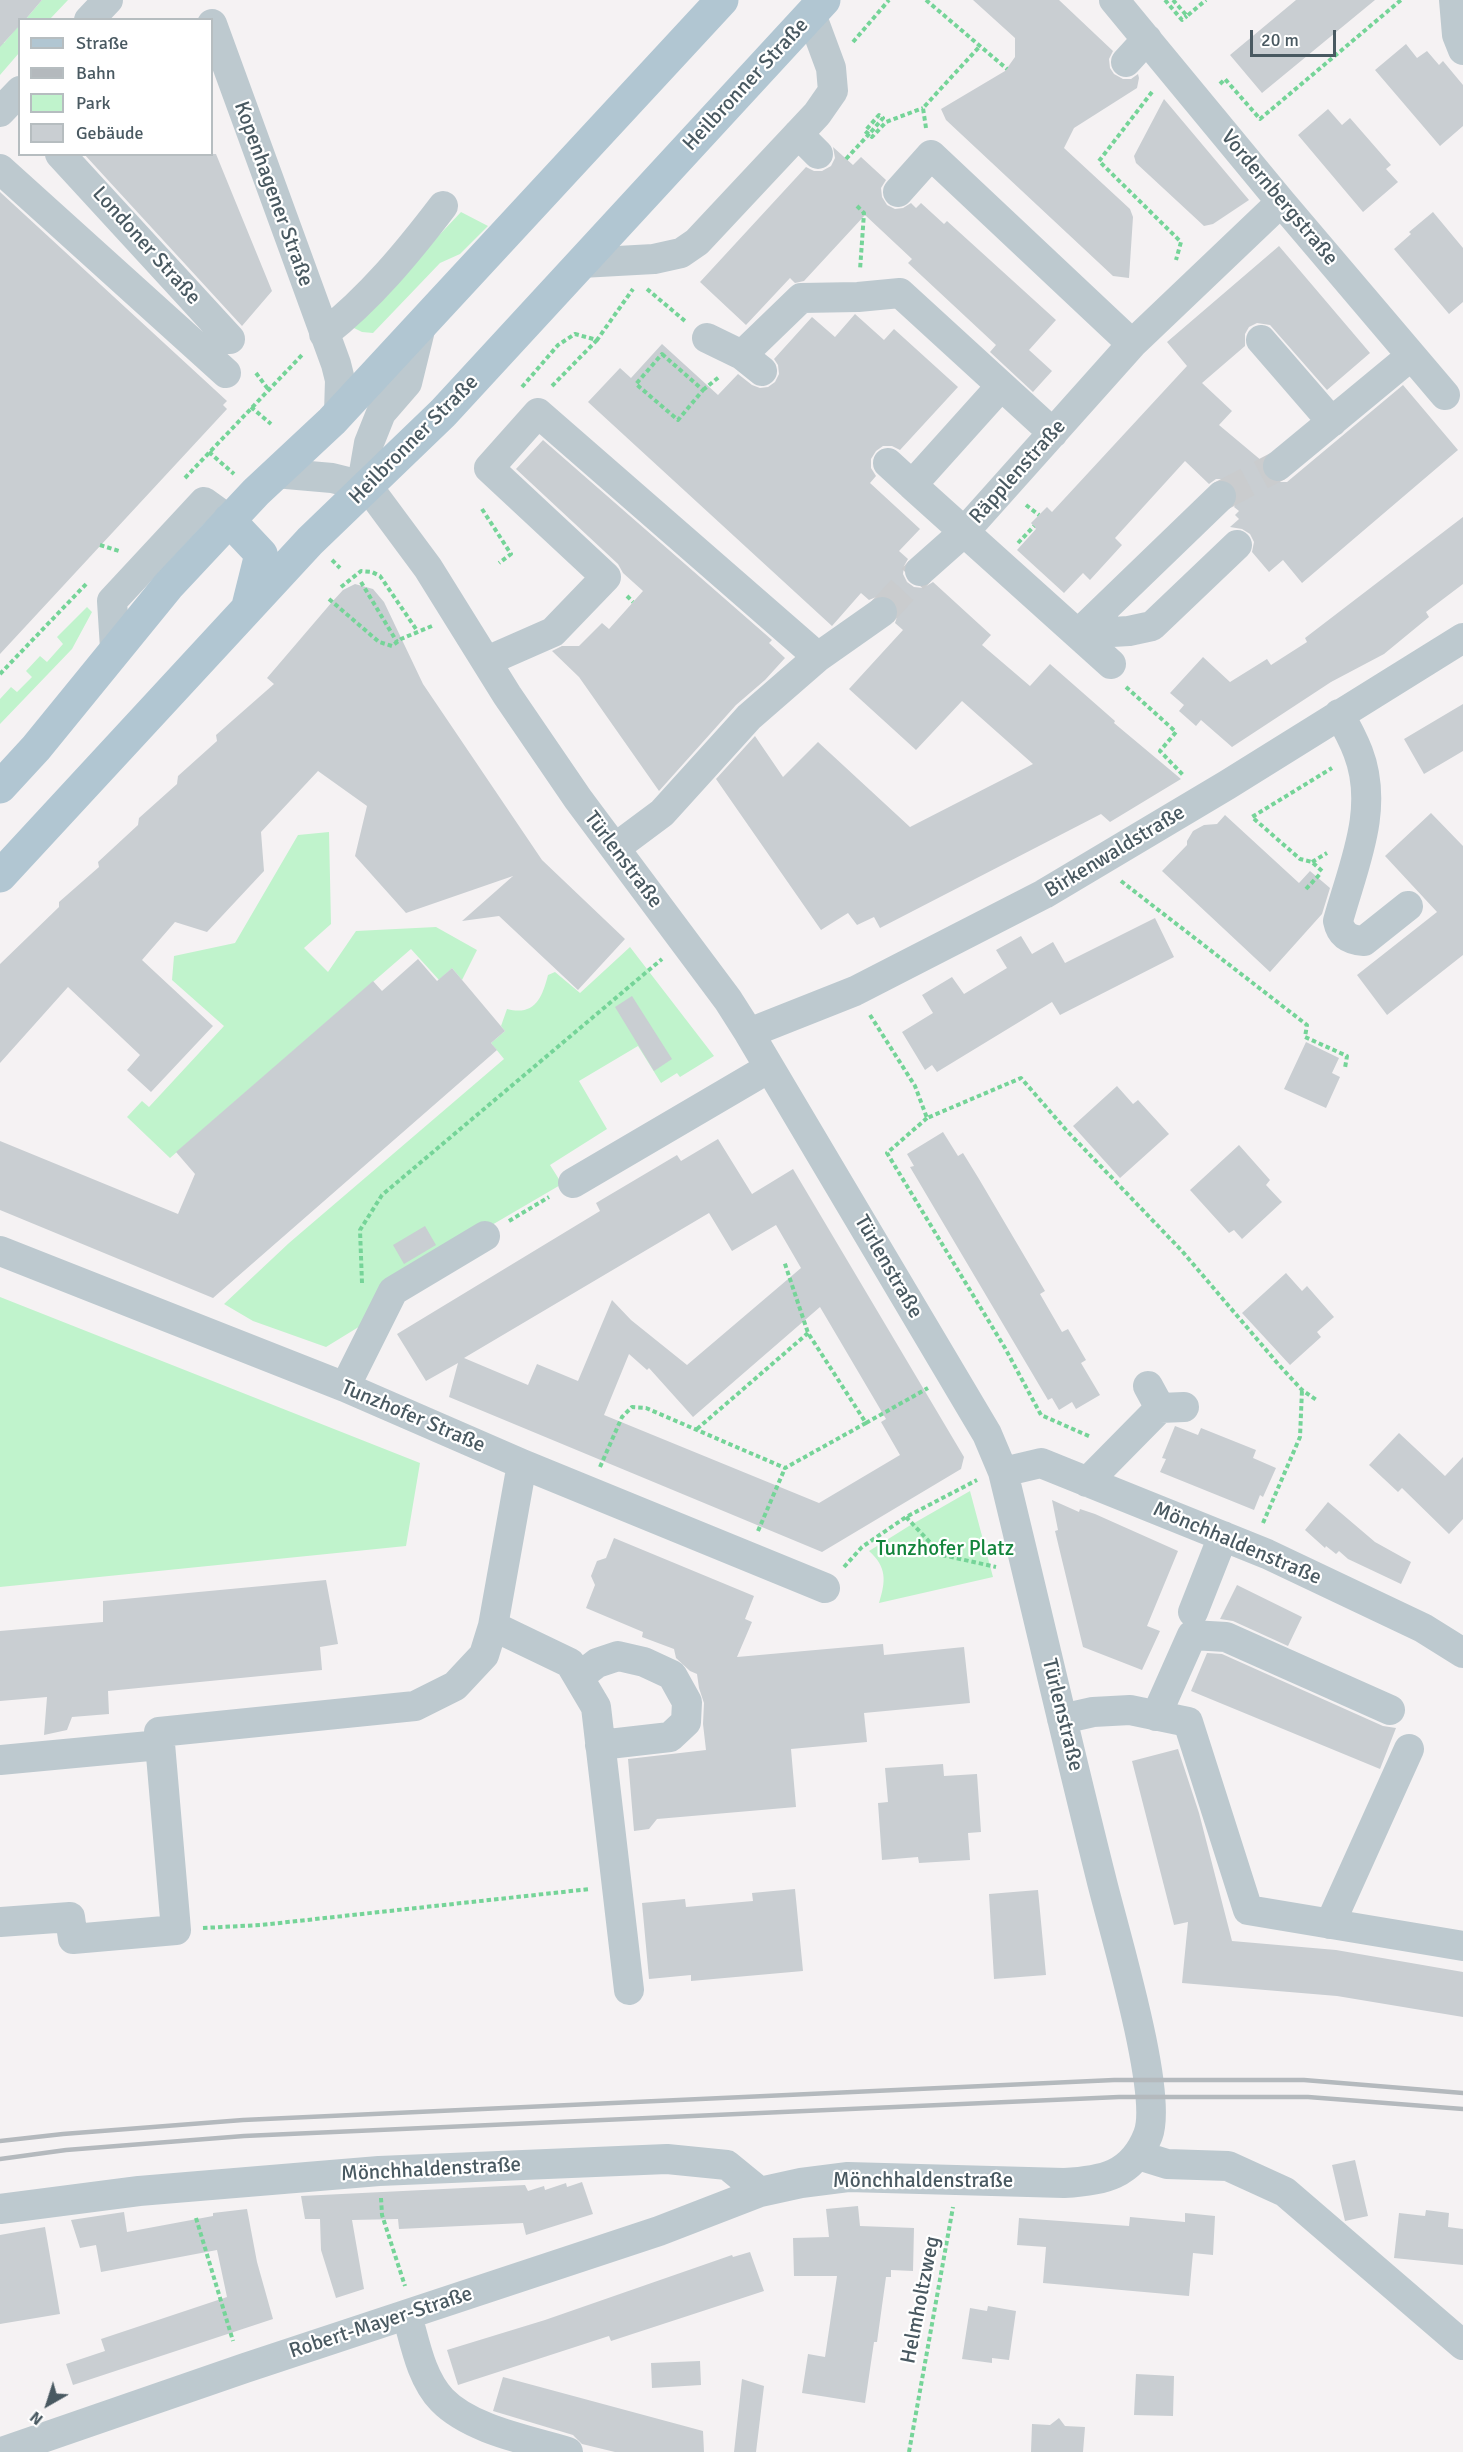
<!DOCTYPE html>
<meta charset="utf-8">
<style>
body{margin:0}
#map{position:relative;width:1463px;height:2452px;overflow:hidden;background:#f5f2f3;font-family:Signika,sans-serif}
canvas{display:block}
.legend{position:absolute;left:18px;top:18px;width:195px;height:138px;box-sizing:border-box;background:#fff;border:2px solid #b6bdc0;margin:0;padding:8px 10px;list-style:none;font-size:18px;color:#495961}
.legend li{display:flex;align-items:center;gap:12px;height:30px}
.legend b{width:30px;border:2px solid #b6bdc0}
.north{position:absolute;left:18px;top:2374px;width:60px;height:60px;-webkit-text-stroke:4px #fff;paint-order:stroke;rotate:219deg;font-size:16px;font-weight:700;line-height:24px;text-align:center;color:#495961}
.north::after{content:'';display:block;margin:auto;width:21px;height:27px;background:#495961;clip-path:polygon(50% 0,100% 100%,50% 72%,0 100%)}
.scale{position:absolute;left:1250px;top:30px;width:86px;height:27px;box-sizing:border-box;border:3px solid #495961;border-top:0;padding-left:8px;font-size:18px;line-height:21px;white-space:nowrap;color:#495961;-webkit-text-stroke:4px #fff;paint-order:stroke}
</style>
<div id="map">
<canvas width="1463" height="2452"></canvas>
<ul class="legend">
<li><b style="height:8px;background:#b1c6d2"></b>Straße</li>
<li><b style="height:8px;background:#b4b9bd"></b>Bahn</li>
<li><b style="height:16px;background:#c0f3cc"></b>Park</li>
<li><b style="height:16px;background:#c9ced2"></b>Gebäude</li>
</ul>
<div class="north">N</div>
<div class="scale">20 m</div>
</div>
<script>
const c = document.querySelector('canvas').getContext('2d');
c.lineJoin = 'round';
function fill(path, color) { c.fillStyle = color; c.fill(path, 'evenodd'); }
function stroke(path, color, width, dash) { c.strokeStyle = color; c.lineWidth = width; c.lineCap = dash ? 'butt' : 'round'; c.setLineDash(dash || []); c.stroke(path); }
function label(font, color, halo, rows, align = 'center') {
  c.font = font + ' Signika,sans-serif'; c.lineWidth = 4.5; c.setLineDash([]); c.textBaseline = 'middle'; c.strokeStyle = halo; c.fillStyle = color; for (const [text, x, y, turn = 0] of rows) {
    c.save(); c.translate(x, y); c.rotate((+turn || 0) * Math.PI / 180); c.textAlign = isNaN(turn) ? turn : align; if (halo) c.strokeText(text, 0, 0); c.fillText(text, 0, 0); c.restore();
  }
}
const green = new Path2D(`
 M 42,0 L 68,0 L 50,19 L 25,20 Z
 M 19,25 L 19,53 L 0,75 L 0,40 L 4,43 Z
 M 461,212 L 488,226 L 460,254 L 440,263 L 373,333 L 362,332 L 352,327 Z
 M 87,607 L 92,612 L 72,649 L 0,724 L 0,699 L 11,687 L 17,692 L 32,677 L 26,671 L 40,656 L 47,662 L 63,644 L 57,637 Z
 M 329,832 L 331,924 L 304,948 L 328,972 L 356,931 L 436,927 L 477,950 L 462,980 L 452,968 L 439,980 L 411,949 L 170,1158 L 127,1117 L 142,1101 L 149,1107 L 224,1026 L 172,980 L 174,956 L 235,943 L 298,835 Z
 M 630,947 L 714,1056 L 680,1077 L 677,1073 L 661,1083 L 638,1046 L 579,1081 L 607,1129 L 550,1165 L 562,1184 L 485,1229 L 494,1244 L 326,1347 L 253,1321 L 224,1304 L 289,1243 L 504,1059 L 491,1043 L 505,1031 L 501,1026 L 507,1009 C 534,1016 542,999 548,975 L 555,972 L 580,993 Z
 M 0,1297 L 420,1463 L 406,1546 L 0,1587 Z
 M 970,1491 L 993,1577 L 879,1603 C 886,1581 887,1567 869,1551 L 909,1526 Z`);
const building = new Path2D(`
 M 0,0 L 42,0 L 25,20 L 20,20 L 20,25 L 0,47 Z
 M 973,0 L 1059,0 L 1113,51 L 1109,59 L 1110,68 L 1114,74 L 1123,79 L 1131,79 L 1138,74 L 1139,78 L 1137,88 L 1074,128 L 1064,148 L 1130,209 L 1133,217 L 1129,278 L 1113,276 L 946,120 L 941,109 L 1005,71 L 1015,57 L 1015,38 Z
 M 1296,0 L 1375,0 L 1262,93 L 1230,55 Z
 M 1406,44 L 1417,58 L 1427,51 L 1439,65 L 1443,61 L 1463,85 L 1463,126 L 1440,146 L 1375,70 Z
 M 1164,99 L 1249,200 L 1213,224 L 1204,226 L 1136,163 L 1134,156 Z
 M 1328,109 L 1342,125 L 1350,118 L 1391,165 L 1386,169 L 1398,182 L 1363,212 L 1298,135 Z
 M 833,147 L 853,165 L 861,157 L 886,180 L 881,188 L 882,197 L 887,205 L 895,209 L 903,208 L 911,203 L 916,208 L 921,203 L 944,224 L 947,221 L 1056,320 L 1029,350 L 1052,371 L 1033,392 L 990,352 L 996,345 L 908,263 L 912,259 L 865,215 L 804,281 L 795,283 L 790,278 L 746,325 L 700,282 L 806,167 L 814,171 L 822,171 L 831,166 L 835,158 Z
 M 84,154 L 216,154 L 272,291 L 242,326 Z
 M 0,192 L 227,401 L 223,405 L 227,409 L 0,654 Z
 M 1433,212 L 1463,248 L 1463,302 L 1449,314 L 1394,249 L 1411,234 L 1409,232 Z
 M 1279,246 L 1370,353 L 1327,390 L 1270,325 L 1257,323 L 1249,327 L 1245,334 L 1245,346 L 1202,383 L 1232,411 L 1219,425 L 1262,461 L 1261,469 L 1265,477 L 1273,482 L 1287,482 L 1403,385 L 1458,450 L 1302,583 L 1283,560 L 1269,572 L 1252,552 L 1254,542 L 1250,534 L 1242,529 L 1230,527 L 1239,519 L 1235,515 L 1239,511 L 1234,507 L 1238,500 L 1238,492 L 1234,484 L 1225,479 L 1216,479 L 1209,484 L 1185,461 L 1115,538 L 1122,545 L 1090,580 L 1083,573 L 1064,593 L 1017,550 L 1036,529 L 1031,523 L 1047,507 L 1052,512 L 1187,366 L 1167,342 Z
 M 855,314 L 884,340 L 894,329 L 958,387 L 900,450 L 892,446 L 883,446 L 876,451 L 871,459 L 871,468 L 876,476 L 870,483 L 920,529 L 899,551 L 908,559 L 904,566 L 903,574 L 907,582 L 914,587 L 923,588 L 933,582 L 991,635 L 982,645 L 1030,686 L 1050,664 L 1115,721 L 1114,723 L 1181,779 L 1110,822 L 1101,814 L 880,928 L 874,917 L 857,925 L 848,913 L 821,930 L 716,779 L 755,736 L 783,777 L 818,742 L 910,827 L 1033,764 L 962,701 L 916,750 L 849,689 L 903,630 L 895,623 L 899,611 L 896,602 L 889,596 L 881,595 L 869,600 L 861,593 L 832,626 L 588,402 L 620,368 L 631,378 L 662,344 L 718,395 L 738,374 L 752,385 L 760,388 L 768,387 L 775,382 L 779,374 L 778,365 L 774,359 L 812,317 L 835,337 Z
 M 543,440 L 772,640 L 769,643 L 785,658 L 765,680 L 736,705 L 659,791 L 579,677 L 552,651 L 562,646 L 579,646 L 602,623 L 609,629 L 643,591 L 623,573 L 618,564 L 516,469 Z
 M 1463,517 L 1463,584 L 1426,612 L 1429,617 L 1384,654 L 1331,682 L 1232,747 L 1201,720 L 1196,726 L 1179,711 L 1184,705 L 1170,693 L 1203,657 L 1230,682 L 1267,659 L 1271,665 L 1307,642 L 1305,638 Z
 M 355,584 L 373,589 L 384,602 L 423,684 L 542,860 L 625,939 L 578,990 L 499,916 L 462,921 L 513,876 L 406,913 L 355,856 L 367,806 L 318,771 L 261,832 L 264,871 L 207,932 L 175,922 L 142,960 L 213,1026 L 151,1092 L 127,1070 L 140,1055 L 68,987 L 0,1063 L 0,964 L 59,907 L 59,902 L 99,867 L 98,862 L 138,825 L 139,818 L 177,784 L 178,776 L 217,741 L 216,735 L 274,684 L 267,678 L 332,602 L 343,590 Z
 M 1463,704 L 1463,751 L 1424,774 L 1404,739 Z
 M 1431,813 L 1463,846 L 1463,955 L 1387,1015 L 1357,975 L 1437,912 L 1385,856 Z
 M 1225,815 L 1299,883 L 1310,871 L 1330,888 L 1322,914 L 1270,972 L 1162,871 L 1187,845 L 1187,841 L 1193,831 L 1204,825 L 1217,824 Z
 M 1155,918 L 1174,957 L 1060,1015 L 1052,1002 L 937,1072 L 932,1065 L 925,1070 L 902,1032 L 933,1013 L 922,995 L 952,977 L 964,994 L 1007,968 L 996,950 L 1021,936 L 1032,954 L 1053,942 L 1065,963 Z
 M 418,959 L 437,981 L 452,968 L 505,1031 L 491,1043 L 497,1050 L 213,1298 L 0,1210 L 0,1141 L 178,1214 L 195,1174 L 176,1152 L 373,981 L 382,991 Z
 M 632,996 L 672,1059 L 654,1071 L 615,1007 Z
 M 1306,1042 L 1339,1058 L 1332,1073 L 1340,1077 L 1326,1108 L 1284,1089 Z
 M 1117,1086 L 1133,1104 L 1138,1100 L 1169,1134 L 1120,1178 L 1073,1126 Z
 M 943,1132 L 958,1156 L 963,1153 L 979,1179 L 1045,1291 L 1040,1294 L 1062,1332 L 1068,1329 L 1086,1360 L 1081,1363 L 1100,1395 L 1076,1409 L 1072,1402 L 1059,1410 L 1052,1398 L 1048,1400 L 910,1167 L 914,1166 L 907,1154 Z
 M 718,1139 L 752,1194 L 793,1169 L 964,1457 L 961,1469 L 822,1552 L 449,1397 L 458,1363 L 426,1381 L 397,1334 L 600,1211 L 596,1203 L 677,1155 L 681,1161 ZM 709,1213 L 732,1251 L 776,1225 L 801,1268 L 687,1365 L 631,1320 L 612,1300 L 578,1381 L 537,1364 L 528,1385 L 464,1358 ZM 820,1307 L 886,1419 L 881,1422 L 900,1455 L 819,1503 L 604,1415 L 629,1354 L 647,1370 L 649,1368 L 693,1417 Z
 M 1239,1145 L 1270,1180 L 1266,1185 L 1282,1202 L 1242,1239 L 1234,1230 L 1229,1233 L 1190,1190 Z
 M 425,1226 L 436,1245 L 404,1264 L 393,1245 Z
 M 1286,1273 L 1302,1291 L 1307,1286 L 1334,1317 L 1317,1332 L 1321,1337 L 1290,1365 L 1242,1313 Z
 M 1175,1426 L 1198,1435 L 1201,1428 L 1256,1450 L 1253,1458 L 1276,1468 L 1263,1497 L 1260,1495 L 1254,1510 L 1160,1472 L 1166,1459 L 1162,1458 Z
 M 1399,1433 L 1445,1476 L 1463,1457 L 1463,1519 L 1449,1534 L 1402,1488 L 1398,1492 L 1369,1465 Z
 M 1052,1500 L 1079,1512 L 1080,1509 L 1095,1514 L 1178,1551 L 1147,1626 L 1160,1631 L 1142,1670 L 1083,1647 L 1055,1531 L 1058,1530 Z
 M 1328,1502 L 1375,1542 L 1411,1562 L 1401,1584 L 1348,1559 L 1339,1551 L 1336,1554 L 1326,1546 L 1325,1548 L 1305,1530 Z
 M 614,1538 L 754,1596 L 745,1619 L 752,1622 L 737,1657 L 883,1644 L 884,1655 L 964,1647 L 970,1703 L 864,1713 L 867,1742 L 791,1749 L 796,1807 L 657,1819 L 649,1829 L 634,1831 L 628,1759 L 706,1750 L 703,1724 L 704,1703 L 699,1688 L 697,1674 L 690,1671 L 676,1658 L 674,1649 L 642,1637 L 643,1632 L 586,1608 L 595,1585 L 591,1576 L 597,1561 L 606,1558 Z
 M 326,1580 L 338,1644 L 320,1647 L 322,1670 L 108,1691 L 109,1714 L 72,1717 L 67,1730 L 44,1735 L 47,1697 L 0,1701 L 0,1631 L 103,1622 L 103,1601 Z
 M 1237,1585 L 1302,1617 L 1288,1646 L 1233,1621 L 1220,1619 Z
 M 1207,1653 L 1222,1654 L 1383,1726 L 1396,1728 L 1380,1769 L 1191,1691 Z
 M 1178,1749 L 1199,1813 L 1232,1941 L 1336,1950 L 1463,1972 L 1463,2017 L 1337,1996 L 1182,1983 L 1188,1922 L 1174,1925 L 1132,1761 Z
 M 943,1764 L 944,1776 L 977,1774 L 981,1832 L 968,1833 L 970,1860 L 919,1863 L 918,1857 L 882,1860 L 878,1803 L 888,1802 L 885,1768 Z
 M 795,1889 L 803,1971 L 691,1981 L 691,1975 L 649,1979 L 642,1903 L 685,1899 L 686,1907 L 753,1901 L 752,1893 Z
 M 1038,1890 L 1046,1975 L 994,1979 L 989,1894 Z
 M 1355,2160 L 1368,2216 L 1345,2221 L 1332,2165 Z
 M 582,2182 L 593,2214 L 526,2235 L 523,2223 L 399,2229 L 398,2219 L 352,2220 L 364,2289 L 336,2298 L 321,2250 L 320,2219 L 305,2219 L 301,2196 L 525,2185 L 528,2191 L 544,2186 L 545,2190 L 566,2183 L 567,2187 Z
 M 858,2206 L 860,2226 L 914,2228 L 913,2271 L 891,2270 L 891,2277 L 886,2277 L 877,2342 L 874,2342 L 865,2403 L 802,2393 L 808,2354 L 825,2357 L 837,2276 L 794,2276 L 793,2238 L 829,2237 L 826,2209 Z
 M 247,2209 L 257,2262 L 273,2319 L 73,2385 L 66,2364 L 105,2351 L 101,2339 L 227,2297 L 217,2250 L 101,2272 L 96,2245 L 80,2248 L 71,2220 L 124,2212 L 127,2232 L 213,2216 L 213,2213 Z
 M 1426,2210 L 1449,2213 L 1448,2227 L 1463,2229 L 1463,2265 L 1394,2258 L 1399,2213 L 1425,2216 Z
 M 1185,2213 L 1215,2216 L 1213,2255 L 1193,2253 L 1189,2296 L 1043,2283 L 1046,2247 L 1017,2245 L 1019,2218 L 1129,2226 L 1130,2217 L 1185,2222 Z
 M 45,2227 L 60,2314 L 0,2324 L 0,2235 Z
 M 750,2252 L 764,2291 L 611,2341 L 609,2336 L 458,2385 L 447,2350 L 545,2320 L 732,2255 L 733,2257 Z
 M 988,2306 L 1016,2311 L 1009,2360 L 992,2358 L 992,2363 L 962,2359 L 970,2308 L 987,2311 Z
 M 700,2361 L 701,2385 L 652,2388 L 651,2363 Z
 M 1136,2374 L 1174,2376 L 1173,2416 L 1134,2415 Z
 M 503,2377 L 703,2431 L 704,2452 L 615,2452 L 582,2444 L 573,2435 L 493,2411 Z
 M 742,2379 L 764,2386 L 756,2452 L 734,2452 Z
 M 1059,2418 L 1065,2426 L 1085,2427 L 1083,2452 L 1031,2452 L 1032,2424 L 1050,2425 Z`);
const minorTunnel = new Path2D(`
 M 1221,496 L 1278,466
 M 882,612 L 920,571`);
const path = new Path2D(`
 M 926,0 L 1007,69
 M 1165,0 L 1182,20 L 1187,16
 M 1173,0 L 1187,16 L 1206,0
 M 853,42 L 889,0
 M 1220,84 L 1225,79 L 1260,119 L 1401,0
 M 1152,92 L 1099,161 L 1181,242 L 1176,260
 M 926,128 L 923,108 L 980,46
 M 871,132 L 883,118 L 879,115 L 865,131 L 872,137 L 886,122 L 923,108
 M 857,206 L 864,213 L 860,270
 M 647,289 L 685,321
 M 662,354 L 703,390 L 678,420 L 636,384 Z
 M 256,373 L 268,389
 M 552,386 L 597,340
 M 522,387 L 558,345 L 575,334 L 597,340 L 633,289
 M 703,390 L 719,377
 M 251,407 L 271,424
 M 209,452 L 234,474
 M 185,478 L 302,355
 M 1026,505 L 1039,515
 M 482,509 L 511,554 L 499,563
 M 1018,543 L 1034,526
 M 100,545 L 119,551
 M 332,560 L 340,568
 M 361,582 L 397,642
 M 341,587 L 361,571 L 372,572 L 380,576 L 416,629
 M 627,596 L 633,602
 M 329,599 L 379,642 L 392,646 L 401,639 L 432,626
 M 0,674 L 88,582
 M 1126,687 L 1176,732 L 1160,751 L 1184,776
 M 1312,862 L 1327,853
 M 1322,871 L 1312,862 L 1300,859 L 1252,817 L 1332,768
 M 1121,881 L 1307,1025 L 1305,1037 L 1347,1056 L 1345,1068
 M 1306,889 L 1320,874
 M 870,1015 L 915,1086 L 927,1118 L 1021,1078 L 1067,1131 L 1182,1251 L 1279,1365 L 1302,1390 L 1318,1401
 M 927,1118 L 887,1153 L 1005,1348 L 1041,1415 L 1091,1437
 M 509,1221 L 549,1197
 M 362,1283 L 360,1230 L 382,1195 L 662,959
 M 866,1423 L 928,1388
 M 697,1429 L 808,1333
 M 600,1467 L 622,1417 L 632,1407 L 646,1408 L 785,1468 L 866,1423 L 808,1333 L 784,1261
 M 906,1517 L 942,1555 L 996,1567
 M 1263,1523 L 1300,1437 L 1302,1390
 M 758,1531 L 785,1468
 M 844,1567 L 862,1547 L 906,1517 L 977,1480
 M 203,1928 L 261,1925 L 590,1889
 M 381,2198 L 382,2215 L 405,2286
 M 196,2218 L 233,2341
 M 909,2452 L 953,2207`);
const minor = new Path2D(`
 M 1114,0 L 1281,202 L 1445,395
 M 1454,0 L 1457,35 L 1463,50
 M 89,20 L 108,0
 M 212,24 L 336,364 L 340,380 L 339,413
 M 1126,62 L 1147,39
 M 0,112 L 20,91
 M 798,134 L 818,154
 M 60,154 L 230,339
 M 0,169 L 226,373
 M 898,192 L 931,155 L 1132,344
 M 581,263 L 654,259 L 681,253 L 697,242 L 817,114 L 833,91 L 831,68 L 811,14
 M 324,334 C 370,298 408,252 443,206
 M 707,338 L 742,355
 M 1261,340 L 1332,422
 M 762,371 L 742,355 L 801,298 L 858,297 L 900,293 L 1053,433
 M 1001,386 L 912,485 L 1111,664
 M 888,463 L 912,485
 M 1278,466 L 1411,356
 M 275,473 L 332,478 L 368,487
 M 1221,496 L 1078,634 L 1129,631 L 1152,626 L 1237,545
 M 920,571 L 964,532 L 1132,344 L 1281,202
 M 115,648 L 112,601 L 204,502 L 229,520
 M 487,661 L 553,632 L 606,577 L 489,468 L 538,413 L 818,657
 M 1339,714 C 1346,726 1353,739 1358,752 C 1380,809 1353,866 1338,921 C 1341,936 1350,940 1364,941 L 1408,906
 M 615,848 L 662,813 L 749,717 L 818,657 L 882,612
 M 749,1033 L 855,991 L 1044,894 L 1227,785 L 1463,638
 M 573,1183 L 769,1068
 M 0,1251 L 345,1387 L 522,1464 L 825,1588
 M 345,1387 L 393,1291 L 485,1236
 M 1160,1408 L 1184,1407
 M 1003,1472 L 1041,1463 L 1267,1554 L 1423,1628 L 1463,1653
 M 1087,1482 L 1160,1408 L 1148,1386
 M 1193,1612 L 1223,1536
 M 493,1626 L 570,1663 L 596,1707 L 629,1990
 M 579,1677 L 597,1663 L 618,1656 L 644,1662 L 672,1675 L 687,1702 L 686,1722 L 670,1737 L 600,1745
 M 1156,1716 L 1192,1635 L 1226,1637 L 1390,1710
 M 1062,1719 L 1093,1712 L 1130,1710 L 1188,1722 L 1248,1910 L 1463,1946
 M 0,1760 L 160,1745
 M 0,1922 L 70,1917 L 73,1939 L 176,1930 L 159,1732 L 415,1706 L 455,1686 L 484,1655 L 493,1626 L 522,1464
 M 1330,1924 L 1409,1749
 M 1138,2155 L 1167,2164 L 1228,2166 L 1285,2192 L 1463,2345
 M 0,2209 L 139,2191 L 379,2171 L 667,2159 L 727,2165 L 760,2192
 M 407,2315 C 415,2343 421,2378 442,2400 C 471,2430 529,2440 568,2452
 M 2,2452 L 245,2368 L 659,2231 L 760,2192 L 801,2183 L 848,2177 L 1064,2183 C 1102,2181 1132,2176 1148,2135 C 1164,2094 1113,1928 1101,1878 C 1067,1743 1036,1607 1003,1472 L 987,1434 L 749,1033 L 728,1000 L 578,799 L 507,695 L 428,568 L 368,487 L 364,472 L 369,443 L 381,413 L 407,383 L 421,326`);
const major = new Path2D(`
 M 229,520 L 261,554 L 248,606
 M 0,787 L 36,748 L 168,586 L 256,492 L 332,421 L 722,0
 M 0,876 L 310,541 L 443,413 L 824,0`);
const rail = new Path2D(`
 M 0,2141 L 63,2134 L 243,2120 L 1114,2080 L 1304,2080 L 1463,2093
 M 0,2159 L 66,2150 L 244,2136 L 1119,2097 L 1308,2097 L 1463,2109`);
const pathBridge = new Path2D(`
 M 846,159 L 871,132`);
const streetNames = [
 ["Heilbronner Straße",746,85,-47],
 ["Kopenhagener Straße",273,194,70],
 ["Vordernbergstraße",1279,198,50],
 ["Londoner Straße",146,246,48],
 ["Heilbronner Straße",414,440,-45],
 ["Räpplenstraße",1018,472,-48],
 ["Birkenwaldstraße",1115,852,-31],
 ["Türlenstraße",623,860,53],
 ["Türlenstraße",888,1267,60],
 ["Tunzhofer Straße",413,1417,23],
 ["Mönchhaldenstraße",1237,1544,23],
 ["Türlenstraße",1062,1715,76],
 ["Mönchhaldenstraße",431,2170,-3],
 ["Mönchhaldenstraße",923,2181],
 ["Helmholtzweg",921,2300,-79],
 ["Robert-Mayer-Straße",381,2323,-18]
];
const parkNames = [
 ["Tunzhofer Platz",945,1549]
];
fill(green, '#c0f3cc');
fill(building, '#c9ced2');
stroke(minorTunnel, '#caccce', 30, [30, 15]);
stroke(path, '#75d498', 4, [4.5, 3]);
stroke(minor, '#bdc9cf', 30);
stroke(major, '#b1c6d2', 33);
stroke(rail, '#b4b9bd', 4.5);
stroke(pathBridge, '#75d498', 4, [4.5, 3]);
label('21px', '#495961', '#fff', streetNames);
label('21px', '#12843b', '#fff', parkNames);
</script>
